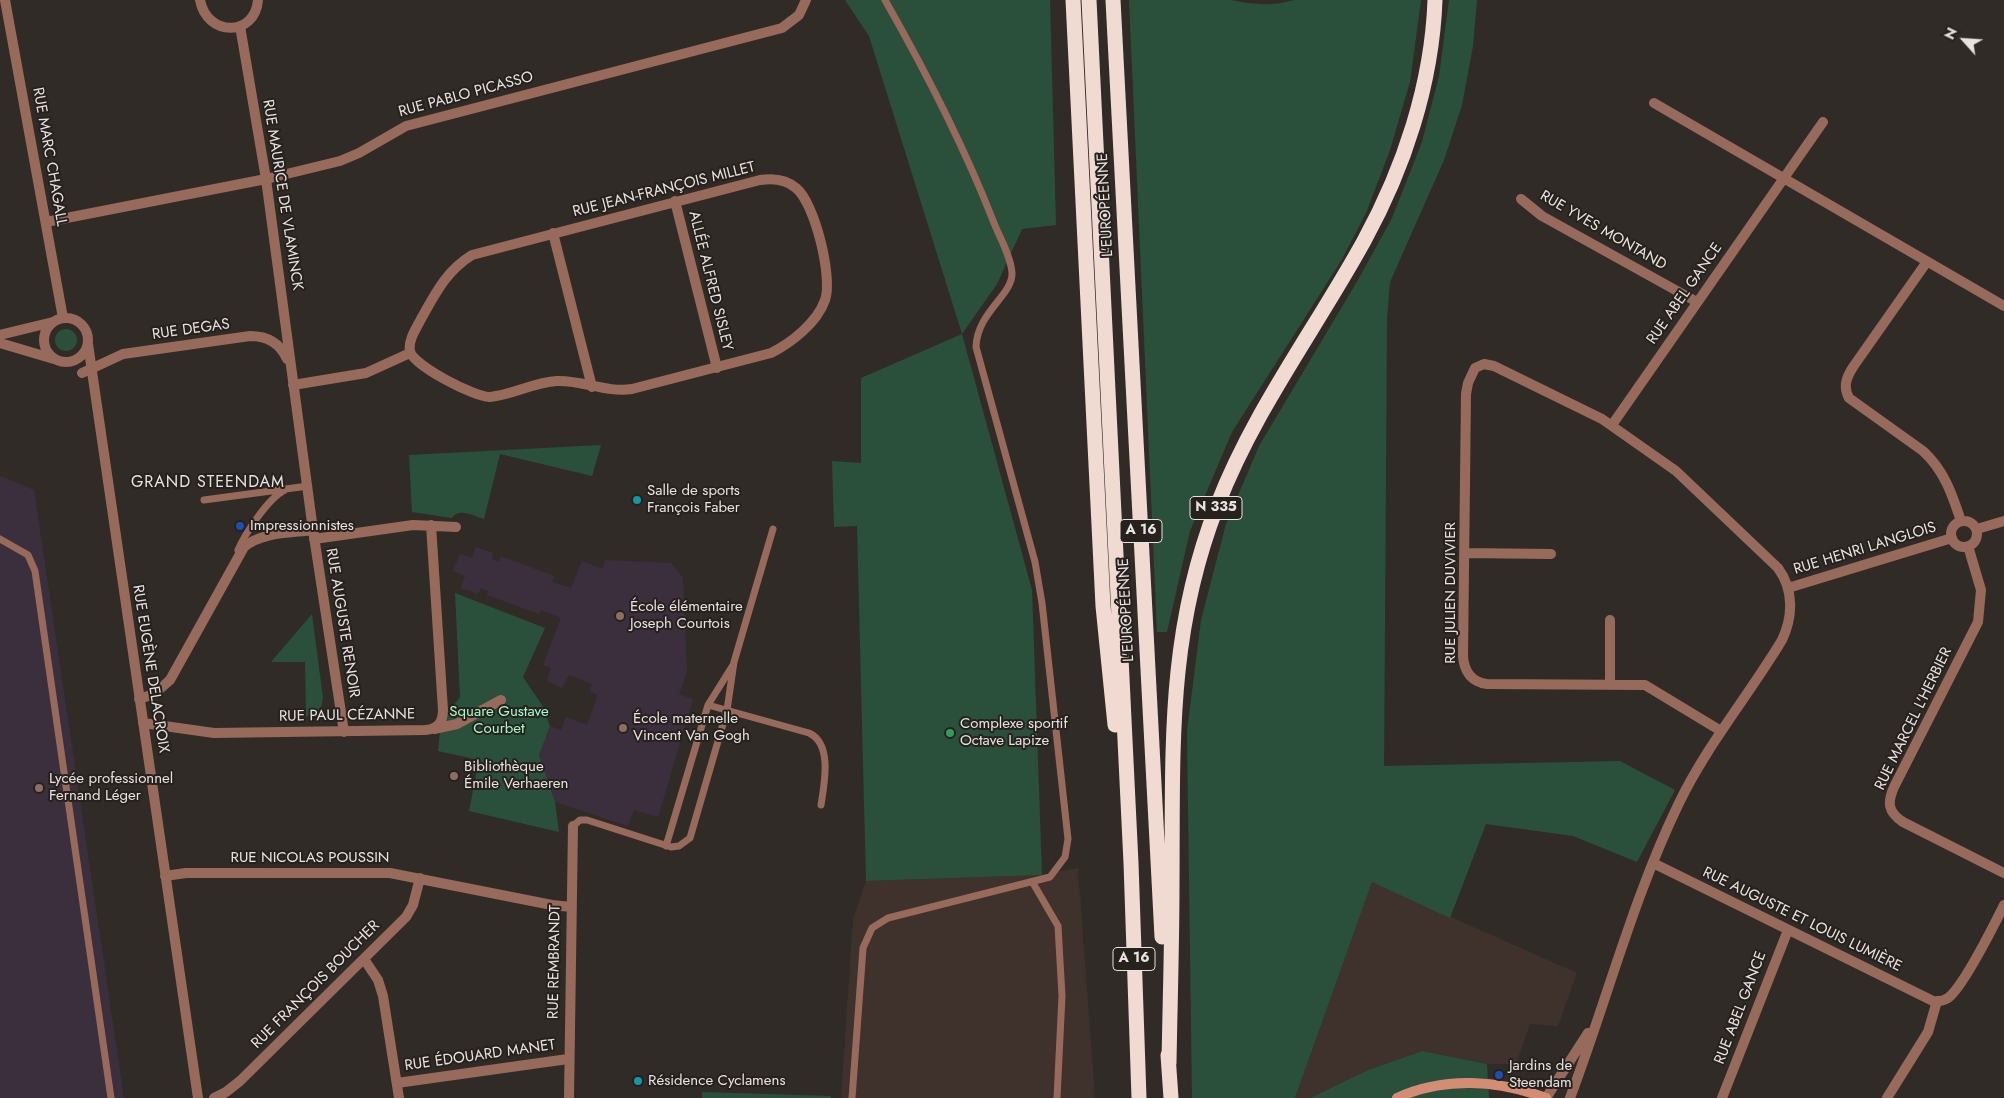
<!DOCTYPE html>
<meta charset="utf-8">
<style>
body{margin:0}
#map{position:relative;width:2004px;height:1098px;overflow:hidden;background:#312b28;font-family:Jost,sans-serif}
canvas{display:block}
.north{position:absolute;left:1939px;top:15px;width:50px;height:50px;-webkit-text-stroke:4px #27211e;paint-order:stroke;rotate:296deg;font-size:14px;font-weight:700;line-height:20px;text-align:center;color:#e7e3e1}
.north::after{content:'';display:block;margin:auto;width:18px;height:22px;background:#e7e3e1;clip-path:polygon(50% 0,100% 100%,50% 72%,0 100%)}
</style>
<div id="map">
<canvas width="2004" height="1098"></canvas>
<div class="north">N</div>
</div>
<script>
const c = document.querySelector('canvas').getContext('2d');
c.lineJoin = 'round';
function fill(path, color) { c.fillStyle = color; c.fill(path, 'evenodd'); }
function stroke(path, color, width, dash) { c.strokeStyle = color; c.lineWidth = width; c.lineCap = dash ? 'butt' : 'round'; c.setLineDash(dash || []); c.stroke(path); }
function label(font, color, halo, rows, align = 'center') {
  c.font = font + ' Jost,sans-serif'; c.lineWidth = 4; c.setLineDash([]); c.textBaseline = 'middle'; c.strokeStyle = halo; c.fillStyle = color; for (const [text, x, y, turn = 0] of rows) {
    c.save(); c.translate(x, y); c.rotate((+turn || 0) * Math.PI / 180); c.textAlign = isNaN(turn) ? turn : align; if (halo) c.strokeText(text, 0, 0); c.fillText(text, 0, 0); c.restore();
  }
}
const built = new Path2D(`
 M 1078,868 L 1095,1098 L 841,1098 L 853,919 L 866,881 L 1042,875 Z
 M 1372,882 L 1577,973 L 1558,1026 L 1530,1024 L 1516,1064 L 1487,1064 L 1422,1051 L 1368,1070 L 1310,1098 L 1295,1098 Z`);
const education = new Path2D(`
 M 0,476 L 34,490 L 124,1098 L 0,1098 Z
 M 476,547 L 493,553 L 492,559 L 499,562 L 501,556 L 554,576 L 552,582 L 571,588 L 582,561 L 602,569 L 606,560 L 671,563 L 683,578 L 687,672 L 679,694 L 693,699 L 658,817 L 634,810 L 628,826 L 555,802 L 539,755 L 550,726 L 561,730 L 566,717 L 587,725 L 598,695 L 590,692 L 592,684 L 569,675 L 562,688 L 547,681 L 551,668 L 543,665 L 561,618 L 541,610 L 539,614 L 487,595 L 488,591 L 481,588 L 478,594 L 461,588 L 465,576 L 453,571 L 460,554 L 472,558 Z`);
const green = new Path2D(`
 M 845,0 L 1050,0 L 1056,225 L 1022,229 L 997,284 L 962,334 L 1032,590 L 1042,875 L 866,881 L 857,526 L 834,527 L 832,461 L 861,463 L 861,378 L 962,334 L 869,36 Z
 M 1129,0 L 1231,0 C 1252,5 1274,6 1294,0 L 1421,0 L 1410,82 L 1390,150 L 1366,213 L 1341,261 L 1232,432 L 1190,531 L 1167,632 L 1157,632 Z
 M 1449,0 L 1477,0 L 1473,46 L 1462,105 L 1444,160 L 1390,282 L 1387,318 L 1384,766 L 1620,761 L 1675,790 L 1637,862 L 1573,836 L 1486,824 L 1450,918 L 1372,882 L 1295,1098 L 1192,1098 L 1187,731 L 1201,620 L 1226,524 L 1259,446 L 1358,280 L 1392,218 L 1422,142 L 1439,76 Z
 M55 340a11 11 0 1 1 22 0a11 11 0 1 1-22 0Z
 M 601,445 L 592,476 L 500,454 L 484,519 C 474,516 459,507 452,518 L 412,512 L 409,455 Z
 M 455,593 L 545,628 L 523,677 L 542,705 L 550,726 L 539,755 L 555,802 L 559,832 L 469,811 L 479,760 L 438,751 L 441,722 L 460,697 Z
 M 312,614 L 323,698 L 321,708 L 306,717 L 305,662 L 271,662 Z
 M 1422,1051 L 1487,1064 L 1489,1098 L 1310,1098 L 1368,1070 Z
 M 702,1092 L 831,1096 L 831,1098 L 702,1098 Z`);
const lane = new Path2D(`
 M 204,500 L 308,486
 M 0,539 L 28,555 L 35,571 L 111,1098
 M 238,550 C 245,534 268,498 285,490
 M 708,705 L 809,733 C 833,744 824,785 821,805
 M 573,826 L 580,820 L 587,820 L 671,847 L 679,846 L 690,838 L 727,710 L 734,662 L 773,529
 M 666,846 L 708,705 L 733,665
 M 1033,883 L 1058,926 L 1062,996 L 1057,1098
 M 852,1098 L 863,948 L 872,928 L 888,918 L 1050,877 L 1065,857 L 1068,839 L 1042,603 L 1035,562 L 976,347 C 977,312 1013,295 1012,273 C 1011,257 1000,238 994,223 C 964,146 926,72 885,0`);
const street = new Path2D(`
 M 5,0 L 63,318
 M 200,0 C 207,37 255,37 258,0
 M 240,26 L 266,179 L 313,530 L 344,732
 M 1654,103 L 2004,306
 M 760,180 C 773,178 786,179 796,188 C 815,203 833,278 825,300 C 817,323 791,343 771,353 L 632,389 C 606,393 583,380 557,381 C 534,382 513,395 490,397 C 476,398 412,365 410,351 C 408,340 416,329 421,319 C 435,294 446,271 472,255 Z
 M 1521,199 L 1542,216 L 1697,302
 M 675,201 L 717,368
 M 46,222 L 266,179 L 340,161 L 359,153 L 406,126 L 782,28 L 799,15 L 806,0
 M 553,233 L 592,387
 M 1926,263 L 1853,367 C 1846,378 1843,387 1849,398 L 1923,451 C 1944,470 1952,494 1961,521
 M44 340a22 22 0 1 1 44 0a22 22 0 1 1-44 0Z
 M 0,335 L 53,322
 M 0,343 L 54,359
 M 88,344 L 198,1098
 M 82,373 L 123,354 L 250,336 C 268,336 280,343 287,359
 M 293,385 L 366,373 L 410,353
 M 1612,425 L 1823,122
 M1951 534a13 13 0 1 1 26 0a13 13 0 1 1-26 0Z
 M 1977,529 L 2004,521
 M 314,539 L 413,525 L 456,527
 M 1968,546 L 1981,590 L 1978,622 L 1894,787 C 1887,803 1888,812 1903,822 L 2004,873
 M 1465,553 L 1551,554
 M 1788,588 L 1952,538
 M 1610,683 L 1610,620
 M 139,699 L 154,694 L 170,680 L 244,547 C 261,532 291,533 313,530
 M 143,723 L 214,733 L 425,730 C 438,729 443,722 443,710 L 431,525
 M 434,729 L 457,724 L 501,700
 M 1653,863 L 1933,1001 C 1939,1002 1943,1001 1948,998 C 1964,986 1994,925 2004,905
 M 165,876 L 186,873 L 390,873 L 552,905 L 571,907
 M 364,959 L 378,980 L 383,996 L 399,1098
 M 397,1083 L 568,1059
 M 214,1098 L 226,1092 L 240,1081 L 406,917 L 413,905 L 420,878
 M 569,1098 L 573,826
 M 1546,1098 L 1588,1033
 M 1570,1098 C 1607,1000 1633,898 1679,803 C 1707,745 1749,695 1782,640 C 1793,617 1794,590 1778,568 L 1676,471 L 1602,419 L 1494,366 L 1484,364 L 1475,368 L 1468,383 L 1466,394 L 1463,656 C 1464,671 1471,682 1487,684 L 1645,685 L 1721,731
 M 1722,1098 L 1788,930
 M 1887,1098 L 1928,1032 L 1937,1001`);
const secondary = new Path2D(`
 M 1397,1098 C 1444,1076 1499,1080 1546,1098`);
const highway = new Path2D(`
 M 1073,0 L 1103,606 L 1115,725
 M 1089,0 L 1131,863 L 1139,1098
 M 1113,0 L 1162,937
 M 1168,1055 L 1171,1098
 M 1169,1063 C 1170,1003 1172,943 1172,883 C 1173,749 1167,634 1217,506 C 1254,410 1315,330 1364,241 C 1404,168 1432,84 1435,0`);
const markers = [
 [637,500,5,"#0f9aa8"],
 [240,526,5,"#1a4fb4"],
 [620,616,5,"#8d6e63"],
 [623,728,5,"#8d6e63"],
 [950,733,5,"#2e9e5b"],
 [454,776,5,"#8d6e63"],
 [39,788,5,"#8d6e63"],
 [1499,1075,5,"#1a4fb4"],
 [638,1081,5,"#0f9aa8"]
];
const shields = [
 [1216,508,52],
 [1141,531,42],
 [1134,959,42]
];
const shieldNames = [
 ["N 335",1216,508],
 ["A 16",1141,531],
 ["A 16",1134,959]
];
const streetNames = [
 ["RUE PABLO PICASSO",466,95,-15],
 ["RUE MARC CHAGALL",49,157,80],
 ["RUE JEAN-FRANÇOIS MILLET",664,190,-14],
 ["RUE MAURICE DE VLAMINCK",282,195,81],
 ["L'EUROPÉENNE",1106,205,-93],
 ["RUE YVES MONTAND",1603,231,30],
 ["ALLÉE ALFRED SISLEY",710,281,76],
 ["RUE ABEL GANCE",1685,294,-55],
 ["RUE DEGAS",191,330,-8],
 ["RUE HENRI LANGLOIS",1865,549,-17],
 ["RUE JULIEN DUVIVIER",1451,593,-90],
 ["L'EUROPÉENNE",1127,610,-93],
 ["RUE AUGUSTE RENOIR",342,623,81],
 ["RUE EUGÈNE DELACROIX",150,669,81],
 ["RUE PAUL CÉZANNE",347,716,-1],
 ["RUE MARCEL L'HERBIER",1914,719,-64],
 ["RUE NICOLAS POUSSIN",310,858],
 ["RUE AUGUSTE ET LOUIS LUMIÈRE",1802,920,26],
 ["RUE REMBRANDT",555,962,-89],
 ["RUE FRANÇOIS BOUCHER",316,985,-45],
 ["RUE ABEL GANCE",1741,1008,-69],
 ["RUE ÉDOUARD MANET",480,1056,-8]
];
const poiNames = [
 ["Salle de sports",647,491],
 ["François Faber",647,508],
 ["Impressionnistes",250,526],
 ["École élémentaire",630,607],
 ["Joseph Courtois",630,624],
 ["École maternelle",633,719],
 ["Vincent Van Gogh",633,736],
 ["Complexe sportif",960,724],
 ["Octave Lapize",960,741],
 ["Bibliothèque",464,767],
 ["Émile Verhaeren",464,784],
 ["Lycée professionnel",49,779],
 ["Fernand Léger",49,796],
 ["Jardins de",1509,1066],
 ["Steendam",1509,1083],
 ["Résidence Cyclamens",648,1081]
];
const parkNames = [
 ["Square Gustave",499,712],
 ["Courbet",499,729]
];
const neighbourhoodNames = [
 ["GRAND STEENDAM",208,483]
];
fill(built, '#3f322c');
fill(education, '#3b2f3e');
fill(green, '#2a503b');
stroke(lane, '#986a5b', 7);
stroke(street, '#986a5b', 10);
stroke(secondary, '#d48d74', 10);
stroke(highway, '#f1dad2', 15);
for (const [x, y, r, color] of markers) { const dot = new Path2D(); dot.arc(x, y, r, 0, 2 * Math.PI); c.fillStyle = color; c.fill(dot); stroke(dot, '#27211e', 2); }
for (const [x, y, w] of shields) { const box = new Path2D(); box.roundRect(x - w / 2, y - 11.5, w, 23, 4); c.fillStyle = '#27211e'; c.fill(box); stroke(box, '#e7e3e1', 1); }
label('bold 14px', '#e7e3e1', null, shieldNames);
label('15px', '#e7e3e1', '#27211e', streetNames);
label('15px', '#e7e3e1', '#27211e', poiNames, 'left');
label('15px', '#a3fbc8', '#27211e', parkNames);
c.letterSpacing = '1px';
label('16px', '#e7e3e1', '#27211e', neighbourhoodNames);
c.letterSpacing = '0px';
</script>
